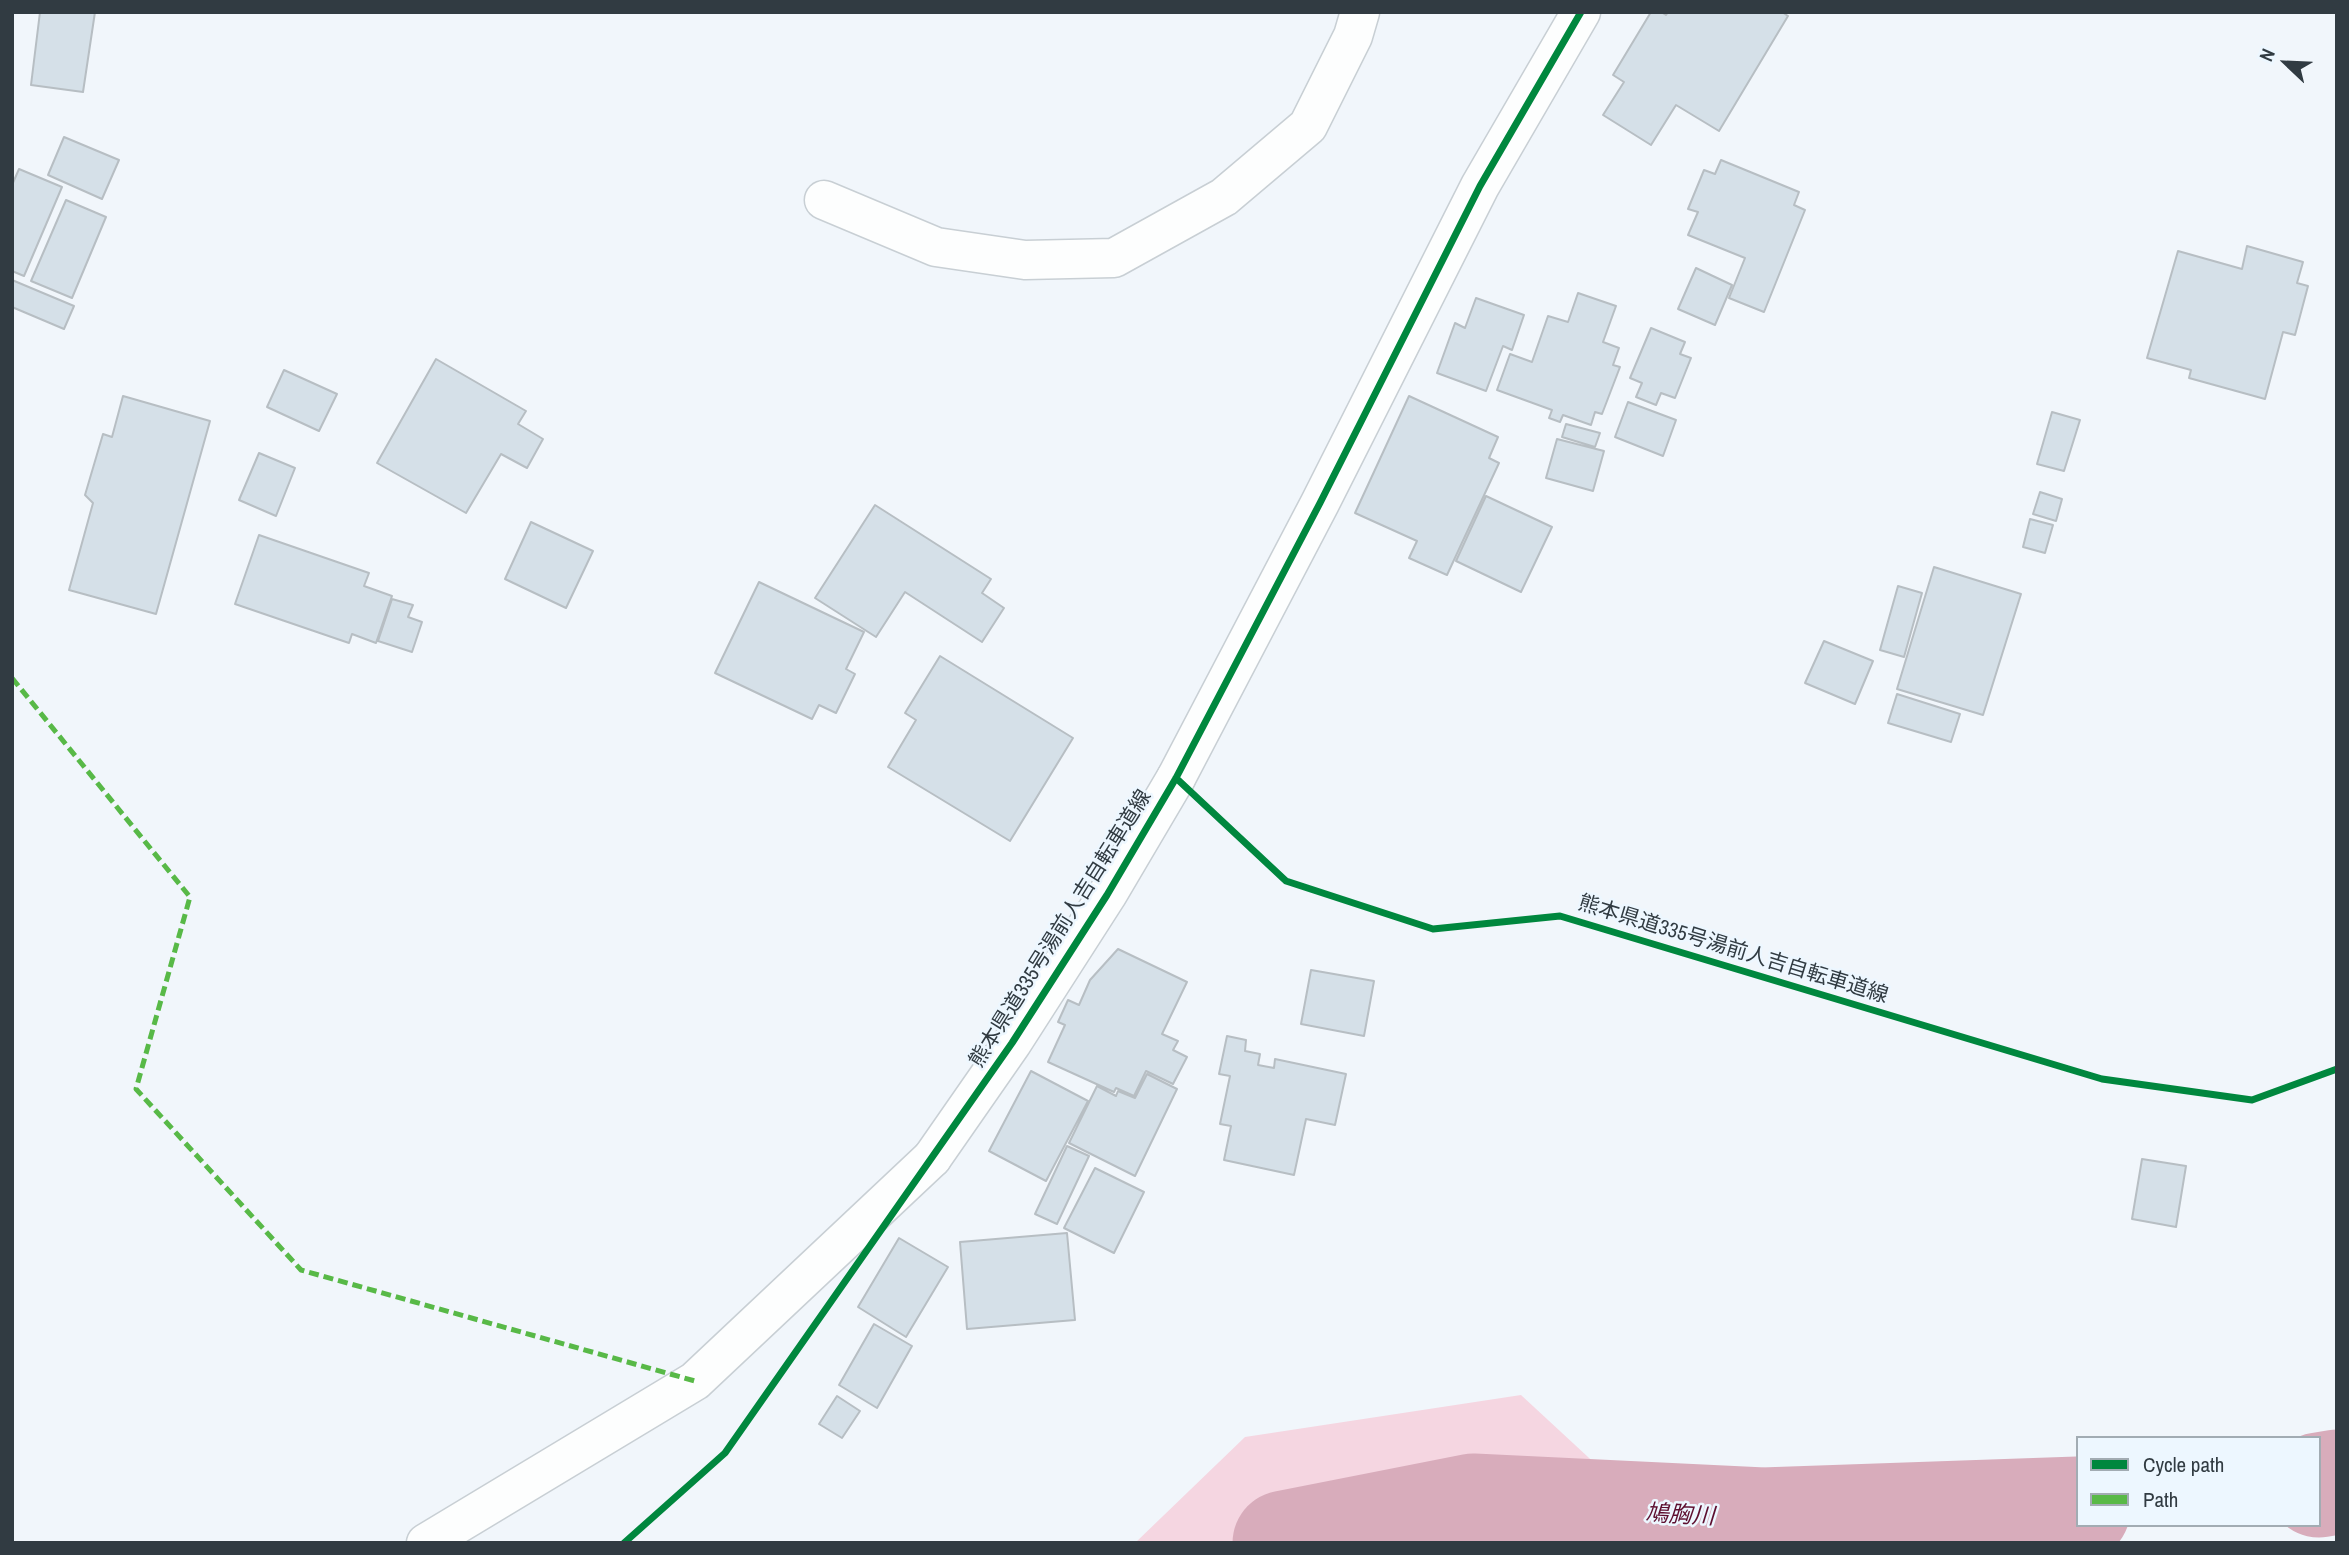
<!DOCTYPE html>
<meta charset="utf-8">
<style>
body{margin:0}
#map{position:relative;width:2349px;height:1555px;overflow:hidden;background:#f1f6fb;font-family:"Archivo Narrow",sans-serif}
canvas{display:block}
.frame{position:absolute;inset:0;border:14px solid #313b42;pointer-events:none}
.legend{position:absolute;left:2076px;top:1436px;width:245px;height:91px;box-sizing:border-box;background:#edf7ff;border:2px solid #a2acb3;margin:0;padding:9px 12px;list-style:none;font-size:21px;color:#313b42}
.legend li{display:flex;align-items:center;gap:14px;height:35px}
.legend b{width:35px;border:2px solid #a2acb3}
.north{position:absolute;left:2251px;top:28px;width:70px;height:70px;-webkit-text-stroke:5px #edf7ff;paint-order:stroke;rotate:293deg;font-size:19px;font-weight:700;line-height:28px;text-align:center;color:#313b42}
.north::after{content:'';display:block;margin:auto;width:24px;height:32px;background:#313b42;clip-path:polygon(50% 0,100% 100%,50% 72%,0 100%)}
</style>
<div id="map">
<canvas width="2349" height="1555"></canvas>
<div class="frame"></div>
<ul class="legend">
<li><b style="height:9px;background:#00873e"></b>Cycle path</li>
<li><b style="height:9px;background:#58b947"></b>Path</li>
</ul>
<div class="north">N</div>
</div>
<script>
const c = document.querySelector('canvas').getContext('2d');
c.lineJoin = 'round';
function fill(path, color) { c.fillStyle = color; c.fill(path, 'evenodd'); }
function stroke(path, color, width, dash) { c.strokeStyle = color; c.lineWidth = width; c.lineCap = dash ? 'butt' : 'round'; c.setLineDash(dash || []); c.stroke(path); }
function label(font, color, halo, rows, align = 'center') {
  c.font = font + ' "Archivo Narrow","Noto Sans JP",sans-serif'; c.lineWidth = 5; c.setLineDash([]); c.textBaseline = 'middle'; c.strokeStyle = halo; c.fillStyle = color; for (const [text, x, y, turn = 0] of rows) {
    c.save(); c.translate(x, y); c.rotate((+turn || 0) * Math.PI / 180); c.textAlign = isNaN(turn) ? turn : align; if (halo) c.strokeText(text, 0, 0); c.fillText(text, 0, 0); c.restore();
  }
}
const green = new Path2D(`
 M 1521,1395 L 1681,1543 L 1135,1543 L 1245,1437 Z`);
const river = new Path2D(`
 M 2319,1485 L 2337,1482
 M 1285,1543 L 1473,1506 L 1763,1520 L 2078,1509`);
const building = new Path2D(`
 M 40,12 L 95,12 L 83,92 L 31,85 Z
 M 1651,12 L 1661,12 L 1666,15 L 1668,12 L 1782,12 L 1788,16 L 1719,131 L 1676,105 L 1651,145 L 1603,115 L 1624,82 L 1613,75 Z
 M 64,137 L 119,160 L 102,199 L 48,175 Z
 M 1721,160 L 1799,192 L 1794,205 L 1805,210 L 1764,312 L 1729,298 L 1745,258 L 1688,235 L 1698,212 L 1688,209 L 1704,170 L 1715,174 Z
 M 19,169 L 62,187 L 24,276 L 12,271 L 12,185 Z
 M 66,200 L 106,217 L 72,298 L 31,281 Z
 M 2247,246 L 2303,262 L 2297,283 L 2308,286 L 2295,335 L 2283,332 L 2265,399 L 2189,378 L 2191,370 L 2147,358 L 2178,251 L 2242,269 Z
 M 1696,268 L 1732,285 L 1715,325 L 1678,309 Z
 M 12,280 L 74,306 L 64,329 L 12,307 Z
 M 1578,293 L 1616,306 L 1603,342 L 1619,348 L 1613,365 L 1620,367 L 1602,414 L 1595,412 L 1591,425 L 1563,415 L 1560,422 L 1549,418 L 1552,410 L 1497,390 L 1510,354 L 1532,362 L 1548,316 L 1568,322 Z
 M 1476,298 L 1524,315 L 1512,350 L 1503,346 L 1486,391 L 1437,373 L 1455,323 L 1465,328 Z
 M 1651,328 L 1685,342 L 1680,354 L 1691,358 L 1675,398 L 1661,393 L 1656,405 L 1636,397 L 1642,383 L 1630,378 Z
 M 436,359 L 526,411 L 518,424 L 543,439 L 527,468 L 501,454 L 466,513 L 377,463 Z
 M 284,370 L 337,394 L 319,431 L 267,407 Z
 M 123,396 L 210,421 L 156,614 L 69,590 L 93,503 L 85,495 L 103,434 L 112,437 Z
 M 1409,396 L 1498,437 L 1489,458 L 1499,463 L 1447,575 L 1409,558 L 1417,541 L 1355,513 Z
 M 1628,402 L 1676,420 L 1663,456 L 1615,437 Z
 M 2052,412 L 2080,420 L 2064,471 L 2037,464 Z
 M 1566,424 L 1600,433 L 1595,447 L 1562,437 Z
 M 1557,439 L 1604,451 L 1593,491 L 1546,478 Z
 M 259,453 L 295,468 L 276,516 L 239,500 Z
 M 2040,492 L 2062,499 L 2056,521 L 2033,514 Z
 M 1486,496 L 1552,527 L 1521,592 L 1456,561 Z
 M 875,505 L 991,579 L 982,593 L 1004,608 L 982,642 L 905,592 L 876,637 L 815,598 Z
 M 2030,519 L 2053,525 L 2045,553 L 2023,547 Z
 M 531,522 L 593,551 L 566,608 L 505,579 Z
 M 259,535 L 369,573 L 364,586 L 392,596 L 376,643 L 352,634 L 349,643 L 235,604 Z
 M 1934,567 L 2021,594 L 1983,715 L 1897,689 Z
 M 759,582 L 864,632 L 846,669 L 855,674 L 836,713 L 819,705 L 812,719 L 715,673 Z
 M 1898,586 L 1922,593 L 1904,657 L 1880,650 Z
 M 392,599 L 413,605 L 408,617 L 422,622 L 412,652 L 378,641 Z
 M 1824,641 L 1873,661 L 1855,704 L 1805,683 Z
 M 940,656 L 1073,738 L 1010,841 L 888,767 L 916,720 L 905,713 Z
 M 1897,694 L 1960,714 L 1951,742 L 1888,723 Z
 M 1118,949 L 1187,982 L 1162,1034 L 1178,1041 L 1173,1050 L 1187,1057 L 1173,1084 L 1146,1071 L 1134,1096 L 1116,1088 L 1114,1092 L 1048,1062 L 1065,1025 L 1058,1022 L 1068,1000 L 1079,1005 L 1090,980 Z
 M 1311,970 L 1374,981 L 1364,1036 L 1301,1024 Z
 M 1227,1036 L 1246,1040 L 1245,1051 L 1260,1054 L 1258,1065 L 1274,1068 L 1275,1059 L 1346,1074 L 1335,1125 L 1306,1119 L 1294,1175 L 1224,1160 L 1231,1126 L 1220,1124 L 1230,1076 L 1219,1074 Z
 M 1031,1071 L 1088,1101 L 1046,1181 L 989,1151 Z
 M 1147,1074 L 1177,1089 L 1135,1176 L 1069,1143 L 1097,1086 L 1116,1096 L 1118,1091 L 1135,1098 Z
 M 1067,1146 L 1089,1156 L 1057,1224 L 1035,1214 Z
 M 2142,1159 L 2186,1166 L 2176,1227 L 2132,1219 Z
 M 1095,1168 L 1144,1192 L 1114,1253 L 1064,1228 Z
 M 1067,1233 L 1075,1320 L 967,1329 L 960,1242 Z
 M 899,1238 L 948,1267 L 906,1337 L 858,1307 Z
 M 874,1324 L 912,1346 L 877,1408 L 839,1385 Z
 M 837,1396 L 860,1411 L 842,1438 L 819,1424 Z`);
const minor = new Path2D(`
 M 824,200 L 936,247 L 1025,260 L 1114,258 L 1224,197 L 1308,126 L 1353,36 L 1360,12
 M 1176,778 L 1320,503 L 1480,186 L 1581,12
 M 426,1543 L 695,1381 L 932,1158`);
const major = new Path2D(`
 M 932,1158 L 1012,1043 L 1107,895 L 1176,778`);
const quiet = new Path2D(`
 M 12,678 L 190,897 L 136,1089 L 301,1270 L 695,1381`);
const cycleway = new Path2D(`
 M 1176,778 L 1286,881 L 1433,929 L 1560,916 L 2102,1079 L 2252,1100 L 2337,1069
 M 624,1543 L 725,1453 L 1012,1043 L 1107,895 L 1176,778 L 1320,503 L 1480,186 L 1581,12`);
const streetNames = [
 ["熊本県道335号湯前人吉自転車道線",1061,929,-58],
 ["熊本県道335号湯前人吉自転車道線",1733,950,17]
];
const waterNames = [
 ["鳩胸川",1680,1516,3]
];
fill(green, '#f5d6e1');
stroke(river, '#d8acbb', 105);
fill(building, '#d5e0e8');
stroke(building, '#b7bec3', 2);
stroke(minor, '#c8cfd4', 41);
stroke(major, '#c8cfd4', 41);
stroke(minor, '#fdfefe', 38);
stroke(major, '#fdfefe', 38);
stroke(quiet, '#58b947', 5, [10, 5]);
stroke(cycleway, '#00873e', 7);
label('21px', '#313b42', '#edf7ff', streetNames);
label('italic 23px', '#5d0e2f', '#edf7ff', waterNames);
</script>
